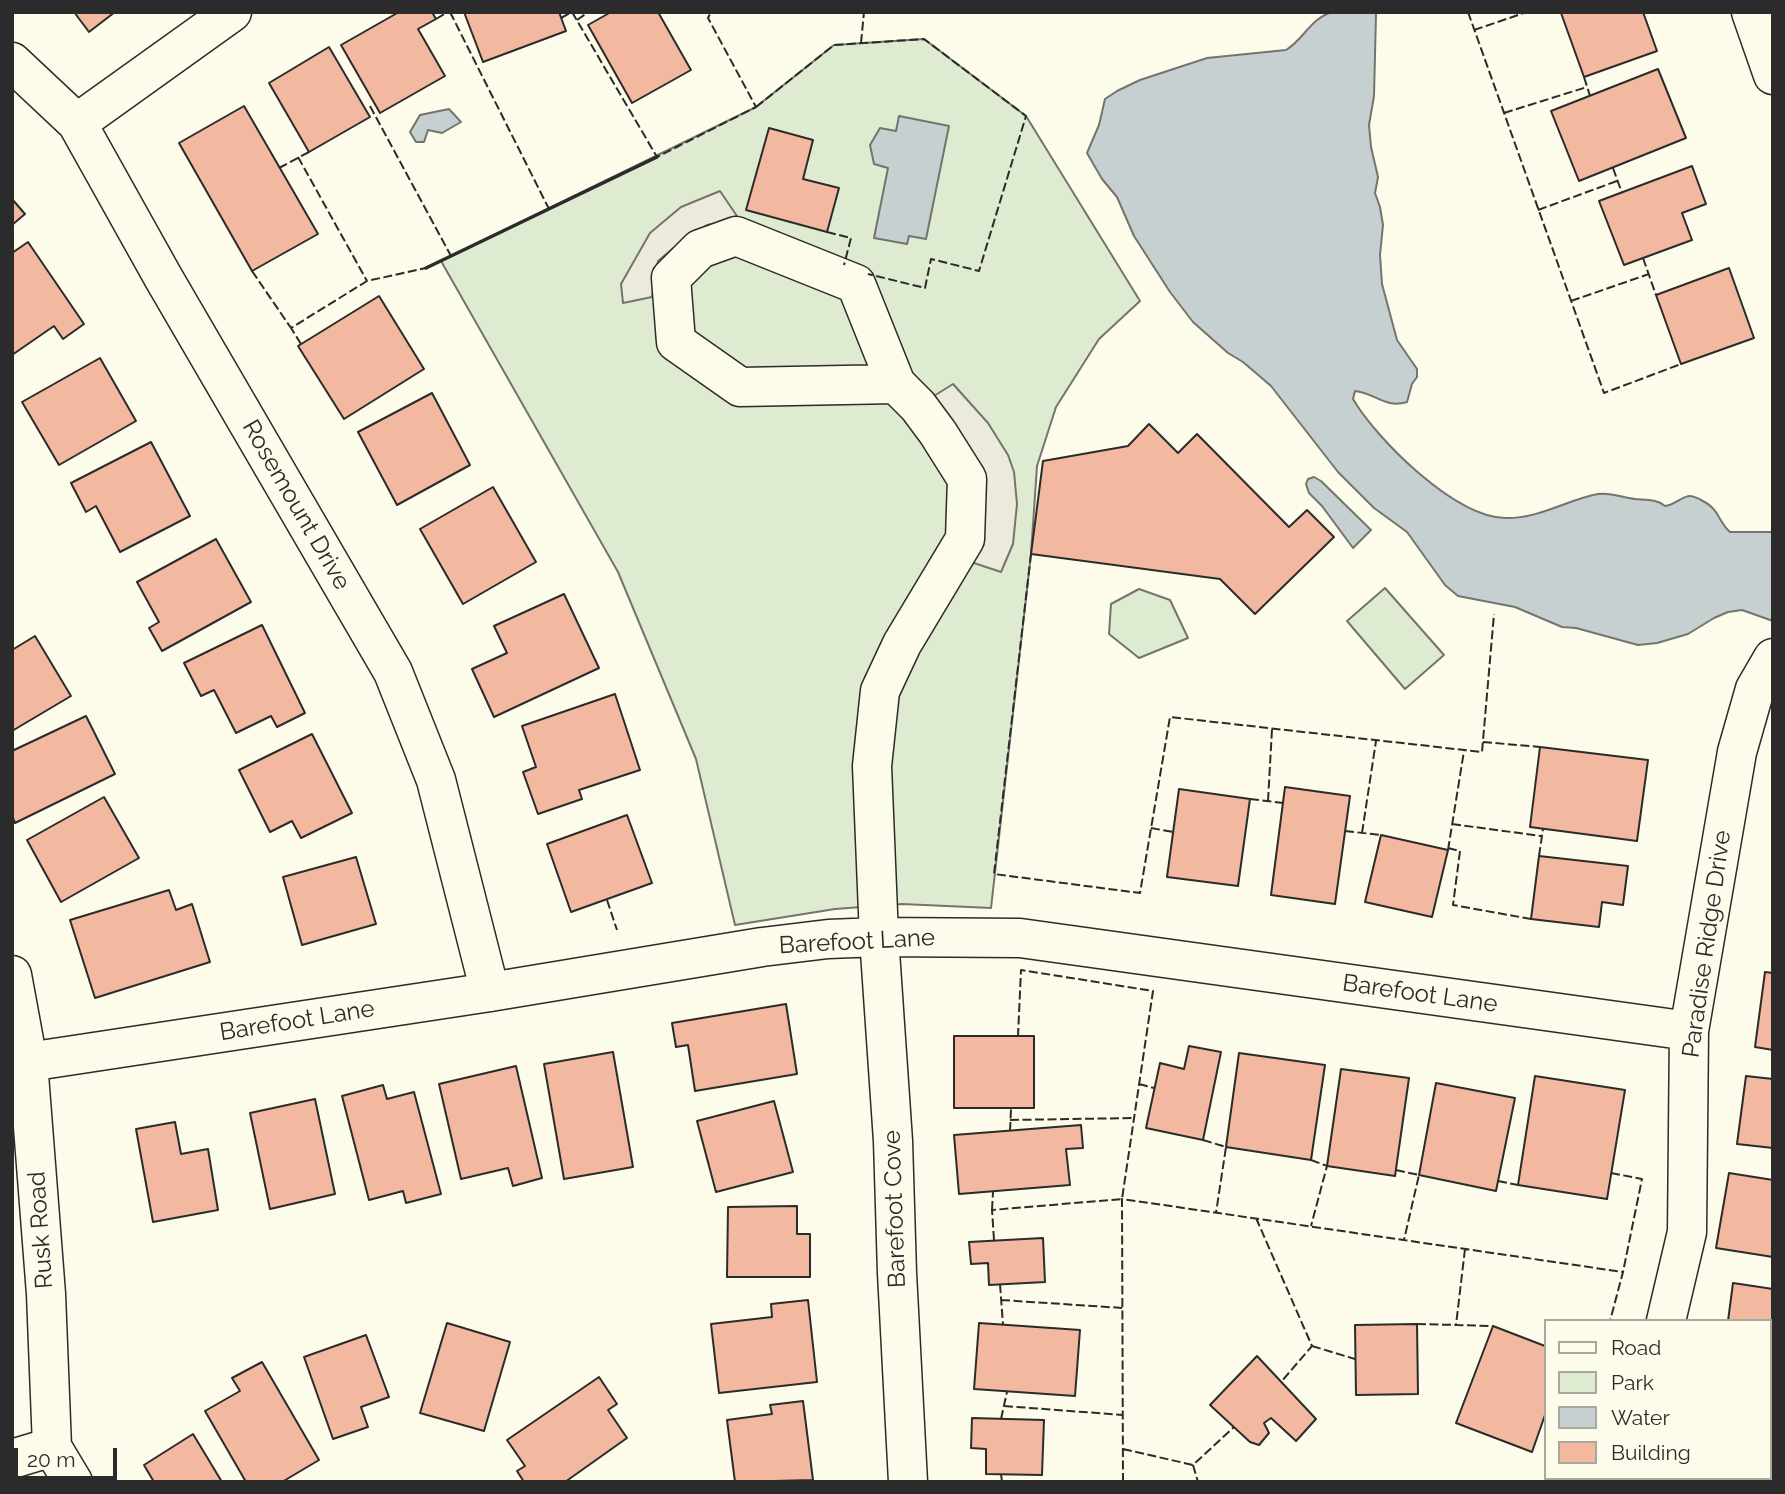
<!DOCTYPE html>
<style>
body{margin:0}
#map{position:relative;width:1785px;height:1494px;overflow:hidden;background:#fdfbea;font-family:Raleway,sans-serif}
canvas{display:block}
.frame{position:absolute;inset:0;border:14px solid #2b2b2b;pointer-events:none}
.legend{position:absolute;left:1544px;top:1319px;width:228px;height:161px;box-sizing:border-box;background:#fdfbea;border:2px solid #a9a89e;margin:0;padding:9px 12px;list-style:none;font-size:21px;color:#2b2b2b}
.legend li{display:flex;align-items:center;gap:14px;height:35px}
.legend b{width:35px;border:2px solid #a9a89e}
.scale{position:absolute;left:14px;top:1448px;width:103px;height:32px;box-sizing:border-box;border:4px solid #2b2b2b;border-top:0;padding-left:9px;font-size:21px;line-height:24px;white-space:nowrap;color:#2b2b2b;-webkit-text-stroke:5px #fdfbea;paint-order:stroke}
</style>
<div id="map">
<canvas width="1785" height="1494"></canvas>
<div class="frame"></div>
<ul class="legend">
<li><b style="height:9px;background:#fdfbea"></b>Road</li>
<li><b style="height:19px;background:#deebd1"></b>Park</li>
<li><b style="height:19px;background:#c7d0d0"></b>Water</li>
<li><b style="height:19px;background:#f2b8a0"></b>Building</li>
</ul>
<div class="scale">20 m</div>
</div>
<script>
const c = document.querySelector('canvas').getContext('2d');
c.lineJoin = 'round';
function fill(path, color) { c.fillStyle = color; c.fill(path, 'evenodd'); }
function stroke(path, color, width, dash) { c.strokeStyle = color; c.lineWidth = width; c.lineCap = dash ? 'butt' : 'round'; c.setLineDash(dash || []); c.stroke(path); }
function label(font, color, halo, rows, align = 'center') {
  c.font = font + ' Raleway,sans-serif'; c.lineWidth = 5; c.setLineDash([]); c.textBaseline = 'middle'; c.strokeStyle = halo; c.fillStyle = color; for (const [text, x, y, turn = 0] of rows) {
    c.save(); c.translate(x, y); c.rotate((+turn || 0) * Math.PI / 180); c.textAlign = isNaN(turn) ? turn : align; if (halo) c.strokeText(text, 0, 0); c.fillText(text, 0, 0); c.restore();
  }
}
const green = new Path2D(`
 M 924,39 L 1026,116 L 1140,301 L 1099,339 L 1056,407 L 1037,466 L 1031,554 L 991,908 L 902,904 L 835,909 L 735,925 L 696,759 L 618,572 L 441,261 L 756,107 L 834,45 Z
 M 1385,588 L 1444,655 L 1405,689 L 1347,621 Z
 M 1139,589 L 1170,600 L 1188,638 L 1139,658 L 1109,634 L 1111,604 Z`);
const parking = new Path2D(`
 M 720,191 L 741,222 L 725,222 L 707,225 L 683,240 L 658,261 L 652,297 L 623,303 L 621,284 L 650,233 L 681,207 Z
 M 953,384 L 988,423 L 1008,455 L 1014,472 L 1017,504 L 1013,544 L 1001,572 L 974,563 L 949,477 L 918,406 Z`);
const water = new Path2D(`
 M 1332,12 L 1375,12 L 1376,14 L 1374,96 L 1369,125 L 1371,147 L 1378,177 L 1375,193 L 1380,207 L 1383,225 L 1380,255 L 1382,284 L 1397,340 L 1417,369 L 1417,377 L 1412,384 L 1407,402 C 1386,409 1375,393 1355,391 L 1353,399 C 1377,440 1455,517 1505,518 C 1539,519 1566,500 1598,494 C 1612,492 1622,498 1635,499 C 1646,500 1657,499 1665,506 C 1675,505 1683,495 1691,496 C 1692,496 1700,499 1701,500 C 1720,509 1717,520 1730,532 L 1771,532 L 1773,534 L 1773,621 L 1742,610 L 1728,612 L 1714,618 L 1688,634 L 1657,643 L 1638,645 L 1576,628 L 1562,627 L 1515,607 L 1458,596 L 1445,585 L 1407,532 L 1374,508 L 1338,472 L 1271,386 L 1243,362 L 1228,353 L 1193,322 L 1170,292 L 1134,236 L 1117,197 L 1102,179 L 1087,153 L 1099,125 L 1105,99 L 1117,91 L 1140,80 L 1207,58 L 1286,50 C 1304,39 1310,19 1332,12 Z
 M 449,109 L 461,122 L 442,133 L 428,130 L 424,142 L 416,142 L 410,132 L 420,115 Z
 M 899,116 L 949,126 L 926,239 L 909,236 L 907,244 L 874,238 L 888,168 L 874,164 L 870,145 L 880,128 L 896,131 Z
 M 1314,477 L 1321,481 L 1371,530 L 1353,548 L 1322,506 L 1309,493 L 1306,484 L 1308,479 Z`);
const building = new Path2D(`
 M 74,12 L 115,12 L 89,32 Z
 M 399,12 L 432,12 L 436,19 L 418,29 L 445,76 L 380,113 L 341,45 Z
 M 464,12 L 559,12 L 566,31 L 483,62 Z
 M 611,12 L 658,12 L 691,70 L 632,103 L 588,25 Z
 M 1643,12 L 1657,51 L 1584,77 L 1561,13 Z
 M 329,47 L 370,117 L 309,152 L 269,83 Z
 M 1658,69 L 1686,138 L 1579,181 L 1551,111 Z
 M 244,106 L 318,234 L 252,271 L 179,143 Z
 M 769,128 L 813,140 L 803,179 L 839,188 L 827,232 L 746,210 Z
 M 1692,166 L 1706,204 L 1682,213 L 1692,240 L 1624,265 L 1599,201 Z
 M 12,199 L 25,214 L 12,225 Z
 M 28,242 L 84,324 L 63,339 L 54,326 L 12,355 L 12,253 Z
 M 1729,268 L 1754,338 L 1681,364 L 1656,295 Z
 M 379,296 L 424,369 L 344,419 L 298,346 Z
 M 100,358 L 136,421 L 59,465 L 22,402 Z
 M 432,393 L 470,465 L 397,505 L 358,432 Z
 M 1149,424 L 1178,453 L 1197,434 L 1289,527 L 1307,510 L 1334,537 L 1255,614 L 1220,579 L 1031,554 L 1043,461 L 1128,446 Z
 M 151,442 L 190,516 L 120,552 L 96,506 L 86,512 L 71,483 Z
 M 493,487 L 536,562 L 463,604 L 420,529 Z
 M 216,539 L 251,602 L 162,651 L 149,628 L 159,622 L 137,582 Z
 M 564,594 L 599,668 L 494,717 L 472,669 L 507,653 L 494,626 Z
 M 262,625 L 305,713 L 277,727 L 271,716 L 236,733 L 214,690 L 201,696 L 184,663 Z
 M 35,636 L 71,696 L 12,731 L 12,650 Z
 M 615,694 L 640,770 L 579,790 L 582,799 L 538,814 L 523,772 L 536,767 L 522,726 Z
 M 86,716 L 115,774 L 15,823 L 12,816 L 12,751 Z
 M 312,734 L 352,813 L 301,838 L 292,821 L 270,832 L 239,770 Z
 M 1540,747 L 1648,760 L 1637,841 L 1530,827 Z
 M 1285,787 L 1350,796 L 1335,904 L 1271,895 Z
 M 1179,789 L 1250,799 L 1238,886 L 1167,877 Z
 M 104,797 L 139,858 L 61,902 L 27,840 Z
 M 627,815 L 652,883 L 571,912 L 547,844 Z
 M 1381,835 L 1448,850 L 1432,917 L 1365,902 Z
 M 1539,856 L 1628,866 L 1623,905 L 1602,902 L 1599,927 L 1531,919 Z
 M 356,857 L 376,924 L 302,945 L 283,877 Z
 M 169,890 L 176,910 L 192,904 L 210,962 L 95,998 L 70,920 Z
 M 1765,972 L 1773,973 L 1773,1050 L 1755,1047 Z
 M 786,1004 L 797,1074 L 695,1091 L 688,1045 L 676,1047 L 672,1023 Z
 M 954,1036 L 1034,1036 L 1034,1108 L 954,1108 Z
 M 1189,1046 L 1221,1052 L 1203,1140 L 1146,1128 L 1160,1063 L 1184,1069 Z
 M 613,1052 L 633,1167 L 564,1179 L 544,1064 Z
 M 1239,1053 L 1325,1065 L 1311,1160 L 1226,1147 Z
 M 516,1066 L 542,1178 L 513,1186 L 508,1168 L 461,1179 L 439,1084 Z
 M 1341,1069 L 1409,1078 L 1395,1176 L 1327,1166 Z
 M 1535,1076 L 1625,1090 L 1607,1199 L 1518,1185 Z
 M 1746,1076 L 1773,1079 L 1773,1148 L 1737,1144 Z
 M 1436,1083 L 1515,1098 L 1496,1191 L 1419,1175 Z
 M 383,1085 L 387,1099 L 414,1092 L 441,1194 L 406,1203 L 403,1191 L 369,1200 L 342,1096 Z
 M 315,1099 L 335,1194 L 270,1209 L 250,1113 Z
 M 774,1101 L 793,1172 L 716,1192 L 697,1121 Z
 M 175,1122 L 181,1154 L 208,1149 L 218,1210 L 153,1222 L 136,1129 Z
 M 1081,1125 L 1083,1148 L 1066,1149 L 1070,1185 L 959,1194 L 954,1135 Z
 M 1729,1173 L 1773,1180 L 1773,1257 L 1716,1248 Z
 M 797,1206 L 797,1234 L 810,1234 L 810,1277 L 727,1277 L 728,1207 Z
 M 1043,1238 L 1045,1282 L 989,1285 L 988,1263 L 971,1264 L 969,1242 Z
 M 1733,1283 L 1773,1289 L 1773,1359 L 1769,1358 L 1769,1321 L 1728,1321 Z
 M 808,1300 L 817,1382 L 719,1393 L 711,1324 L 772,1317 L 771,1304 Z
 M 447,1323 L 510,1342 L 484,1431 L 420,1413 Z
 M 979,1323 L 1080,1330 L 1075,1396 L 974,1389 Z
 M 1417,1324 L 1418,1394 L 1356,1395 L 1355,1325 Z
 M 1493,1326 L 1545,1346 L 1545,1415 L 1532,1452 L 1456,1423 Z
 M 366,1335 L 389,1397 L 361,1407 L 368,1427 L 333,1439 L 304,1357 Z
 M 1257,1356 L 1316,1419 L 1296,1441 L 1271,1418 L 1264,1423 L 1269,1433 L 1259,1445 L 1250,1442 L 1210,1405 Z
 M 262,1362 L 319,1460 L 282,1482 L 246,1482 L 205,1411 L 240,1391 L 232,1378 Z
 M 599,1377 L 617,1404 L 608,1410 L 627,1438 L 565,1482 L 524,1482 L 517,1471 L 525,1466 L 507,1440 Z
 M 1769,1393 L 1773,1394 L 1773,1461 L 1769,1460 Z
 M 803,1401 L 813,1480 L 735,1482 L 727,1420 L 772,1414 L 770,1405 Z
 M 972,1418 L 1044,1420 L 1042,1475 L 986,1474 L 986,1449 L 971,1448 Z
 M 193,1434 L 222,1482 L 154,1482 L 144,1465 Z
 M 1685,1478 L 1726,1478 L 1736,1482 L 1683,1482 Z`);
const minor = new Path2D(`
 M 1751,12 L 1773,75
 M 12,62 L 77,123 L 163,277 L 393,672 L 436,780 L 490,992
 M 77,123 L 232,12
 M 896,384 L 740,387 L 676,342 L 671,278 L 700,249 L 736,236 L 856,284 L 896,384 L 918,406 L 938,433 L 967,479 L 965,539 L 902,644 L 880,691 L 872,766 L 879,937 L 893,1141 L 897,1273 L 908,1482
 M 12,975 L 28,1062 L 46,1294 L 52,1447 L 73,1482
 M 28,1062 L 490,992 L 762,947 L 828,939 L 879,937 L 1020,938 L 1689,1031
 M 1666,1321 L 1687,1232 L 1689,1031 L 1737,752 L 1755,689 L 1773,658
 M 12,1459 L 52,1447
 M 1608,1482 L 1609,1478`);
const fence = new Path2D(`
 M 450,12 L 549,209
 M 1468,12 L 1604,393 L 1681,364
 M 561,18 L 572,12 L 657,157 L 756,107 L 708,18 L 711,12
 M 436,19 L 448,12
 M 577,20 L 587,13
 M 1474,30 L 1527,12
 M 861,43 L 864,12
 M 1584,77 L 1590,96
 M 370,106 L 451,256
 M 756,107 L 834,45 L 924,39 L 1026,116 L 979,271 L 931,259 L 925,288 L 868,274
 M 1504,113 L 1587,87
 M 298,157 L 367,281
 M 279,168 L 309,152
 M 1613,168 L 1622,193
 M 1538,210 L 1617,181
 M 827,232 L 851,238 L 844,265
 M 1643,258 L 1656,295
 M 252,271 L 291,328
 M 1571,301 L 1649,274
 M 301,344 L 291,328 L 367,281 L 426,268
 M 1031,554 L 994,874 L 1140,893 L 1170,717 L 1482,752 L 1494,614
 M 1483,742 L 1540,747
 M 1250,799 L 1283,803
 M 1268,801 L 1272,729
 M 1452,824 L 1541,836
 M 1151,828 L 1173,832
 M 1345,831 L 1381,835
 M 1362,833 L 1376,741
 M 1448,848 L 1460,851 L 1453,905 L 1531,919
 M 1448,850 L 1464,751
 M 1539,856 L 1543,829
 M 607,900 L 617,930
 M 1139,1084 L 1154,1088
 M 1010,1120 L 1134,1118
 M 1010,1131 L 1011,1109
 M 1203,1140 L 1226,1147 L 1216,1213
 M 1311,1160 L 1327,1166 L 1311,1226
 M 1396,1170 L 1419,1175 L 1404,1240
 M 1611,1173 L 1642,1179 L 1623,1272
 M 1498,1181 L 1518,1185
 M 992,1210 L 993,1192
 M 1256,1218 L 1312,1346 L 1281,1382
 M 994,1240 L 992,1210 L 1122,1199 L 1153,991 L 1021,970 L 1018,1036
 M 1465,1249 L 1456,1325 L 1493,1326
 M 1000,1284 L 1003,1325
 M 1001,1300 L 1123,1308
 M 1417,1324 L 1456,1325
 M 1312,1346 L 1355,1359
 M 1004,1406 L 1123,1415
 M 1001,1419 L 1007,1392
 M 1123,1449 L 1193,1465 L 1234,1427
 M 1193,1465 L 1198,1482
 M 1001,1474 L 1002,1482
 M 1123,1482 L 1122,1199 L 1623,1272 L 1610,1321`);
const wall = new Path2D(`
 M 426,268 L 657,157`);
const streetNames = [
 ["Rosemount Drive",296,505,60],
 ["Barefoot Lane",857,942,-3],
 ["Paradise Ridge Drive",1707,944,-82],
 ["Barefoot Lane",1420,994,8],
 ["Barefoot Lane",297,1021,-9],
 ["Barefoot Cove",895,1209,-92],
 ["Rusk Road",41,1230,-94]
];
fill(green, '#deebd1');
stroke(green, '#74746e', 2);
fill(parking, '#eceadb');
stroke(parking, '#74746e', 2);
fill(water, '#c7d0d0');
stroke(water, '#74746e', 2);
fill(building, '#f2b8a0');
stroke(building, '#2b2b2b', 2);
stroke(minor, '#2b2b2b', 41);
stroke(minor, '#fdfbea', 38);
stroke(fence, '#2b2b2b', 2, [9, 3.5]);
stroke(wall, '#2b2b2b', 3.5);
label('24px', '#2b2b2b', '#fdfbea', streetNames);
</script>
